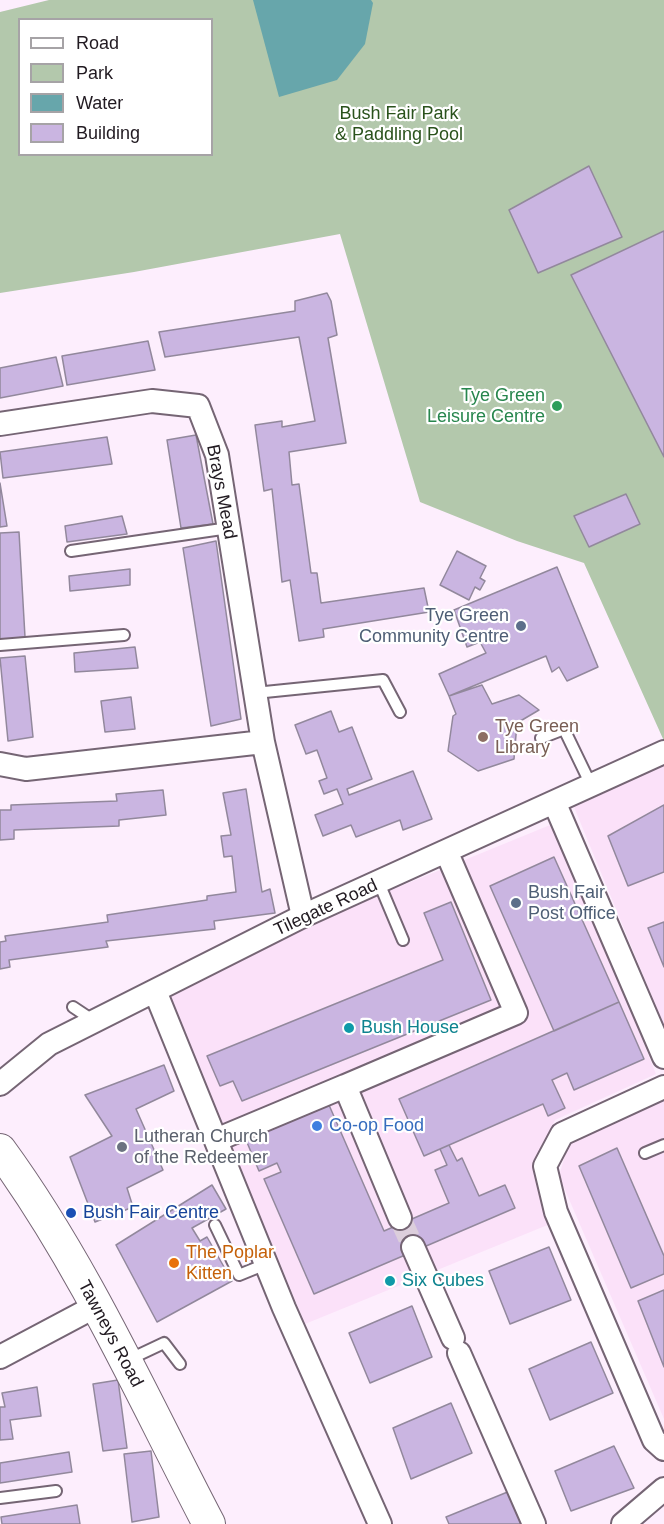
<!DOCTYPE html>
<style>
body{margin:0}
#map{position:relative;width:664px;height:1524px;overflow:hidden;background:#fdeefd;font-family:Helvetica,sans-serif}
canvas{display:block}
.legend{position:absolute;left:18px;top:18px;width:195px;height:138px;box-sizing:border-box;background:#fff;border:2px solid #a6a3a6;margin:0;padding:8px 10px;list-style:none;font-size:18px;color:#211a21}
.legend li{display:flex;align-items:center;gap:12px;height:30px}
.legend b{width:30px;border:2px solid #a6a3a6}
</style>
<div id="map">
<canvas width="664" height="1524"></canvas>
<ul class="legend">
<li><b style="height:8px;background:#fff"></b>Road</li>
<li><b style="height:16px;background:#b3c8ac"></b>Park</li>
<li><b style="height:16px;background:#67a6ab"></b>Water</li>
<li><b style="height:16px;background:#cab5e1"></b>Building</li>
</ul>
</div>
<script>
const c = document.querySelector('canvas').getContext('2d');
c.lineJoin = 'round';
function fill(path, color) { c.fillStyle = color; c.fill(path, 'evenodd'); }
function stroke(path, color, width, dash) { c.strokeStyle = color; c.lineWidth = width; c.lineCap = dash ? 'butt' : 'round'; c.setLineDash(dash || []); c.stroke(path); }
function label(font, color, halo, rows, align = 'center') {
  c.font = font + ' Helvetica,sans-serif'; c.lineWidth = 4.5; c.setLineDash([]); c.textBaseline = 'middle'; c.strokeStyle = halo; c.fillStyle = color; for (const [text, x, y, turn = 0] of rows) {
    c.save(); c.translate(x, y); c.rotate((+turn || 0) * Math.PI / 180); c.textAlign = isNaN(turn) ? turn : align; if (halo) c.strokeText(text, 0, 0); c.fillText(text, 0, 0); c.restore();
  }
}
const built = new Path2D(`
 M 664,765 L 664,1026 L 574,807 Z
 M 555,823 L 656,1074 L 555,1120 L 536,1163 L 550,1224 L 305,1324 L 169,995 L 313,922 Z
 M 664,1100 L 664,1419 L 559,1176 L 569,1142 Z`);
const green = new Path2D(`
 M 49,0 L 664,0 L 664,741 L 584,563 L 517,541 L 420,502 L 340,234 L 134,272 L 0,293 L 0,12 ZM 20,20 L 212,20 L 212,154 L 20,154 Z`);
const water = new Path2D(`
 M 253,0 L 371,0 L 373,3 L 365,44 L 337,80 L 279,97 Z`);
const building = new Path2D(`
 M 589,166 L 622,237 L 538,273 L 509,210 Z
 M 664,231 L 664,457 L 571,275 Z
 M 327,293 L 331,301 L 337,335 L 328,338 L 346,443 L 289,452 L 292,485 L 299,484 L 311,573 L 317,573 L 321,603 L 424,588 L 429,612 L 323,629 L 324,637 L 299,641 L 290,580 L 282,582 L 272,489 L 264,491 L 255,425 L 282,421 L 282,427 L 315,421 L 299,337 L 165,357 L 159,332 L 295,311 L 295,301 Z
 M 148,341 L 155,370 L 67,385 L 62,356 Z
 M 56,357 L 63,386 L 0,398 L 0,368 Z
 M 196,435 L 213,524 L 181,528 L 167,440 Z
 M 107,437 L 112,464 L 3,478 L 0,452 Z
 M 0,483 L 7,526 L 0,527 Z
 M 626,494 L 640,524 L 589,547 L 574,516 Z
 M 122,516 L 127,534 L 67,542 L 65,526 Z
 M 19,532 L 25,637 L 0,640 L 0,533 Z
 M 216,541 L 241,719 L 211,726 L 183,548 Z
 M 457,551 L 486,566 L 480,578 L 485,581 L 480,590 L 475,587 L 469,600 L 440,585 Z
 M 557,567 L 598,667 L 567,681 L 559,667 L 552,672 L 546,656 L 449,696 L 439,674 L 486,653 L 480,642 L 467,647 L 454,610 Z
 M 130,569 L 130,585 L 70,591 L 69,576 Z
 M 135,647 L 138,668 L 75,672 L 74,653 Z
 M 25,656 L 33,737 L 8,741 L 0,658 Z
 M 482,685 L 492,704 L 519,695 L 539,710 L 517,723 L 514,759 L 478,771 L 448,751 L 453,716 L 456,714 L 449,696 Z
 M 131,697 L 135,729 L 105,732 L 101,701 Z
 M 331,711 L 339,732 L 352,727 L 372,779 L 347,789 L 349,795 L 413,771 L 432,819 L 403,830 L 400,820 L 356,837 L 351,825 L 323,836 L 315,815 L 343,804 L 337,789 L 324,794 L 319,781 L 327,778 L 317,750 L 306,754 L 295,725 Z
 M 246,789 L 262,892 L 270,889 L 275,913 L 214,921 L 215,929 L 106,941 L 108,947 L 9,960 L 10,967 L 0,969 L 0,942 L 6,941 L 5,936 L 108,922 L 107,915 L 207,900 L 207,896 L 236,892 L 232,856 L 224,857 L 221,836 L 231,835 L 223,793 Z
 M 163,790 L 166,815 L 119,820 L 119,826 L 14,830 L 14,839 L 0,840 L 0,810 L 11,810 L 11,805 L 117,801 L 116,794 Z
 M 664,805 L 664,872 L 628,886 L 608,836 Z
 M 554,857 L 619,1002 L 554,1031 L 490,886 Z
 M 451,902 L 491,1000 L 242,1101 L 233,1081 L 220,1086 L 207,1056 L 443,960 L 424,913 Z
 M 664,922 L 664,967 L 648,928 Z
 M 619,1002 L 644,1059 L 574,1090 L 567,1073 L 552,1080 L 565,1108 L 548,1116 L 543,1104 L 424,1156 L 399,1099 Z
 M 164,1065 L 174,1091 L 136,1109 L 163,1170 L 127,1188 L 133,1207 L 95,1222 L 70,1157 L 112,1136 L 85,1095 Z
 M 329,1105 L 384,1231 L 449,1203 L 435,1170 L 447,1165 L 440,1149 L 449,1145 L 457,1161 L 462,1158 L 479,1196 L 505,1185 L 515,1208 L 314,1294 L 264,1179 L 281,1172 L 277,1163 L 259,1171 L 246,1140 Z
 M 617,1148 L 664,1256 L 664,1274 L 631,1288 L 579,1166 Z
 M 212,1185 L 226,1209 L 192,1228 L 200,1241 L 207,1237 L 232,1281 L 157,1322 L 116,1245 Z
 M 549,1247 L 571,1300 L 510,1324 L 489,1271 Z
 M 664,1290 L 664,1367 L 638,1301 Z
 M 412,1306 L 432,1357 L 370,1383 L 349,1333 Z
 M 591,1342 L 613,1393 L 550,1420 L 529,1369 Z
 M 118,1380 L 127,1448 L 103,1451 L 93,1384 Z
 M 37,1387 L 41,1416 L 10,1420 L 13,1439 L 0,1440 L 0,1407 L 5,1407 L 2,1393 Z
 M 451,1403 L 472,1453 L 411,1479 L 393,1428 Z
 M 614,1446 L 634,1488 L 571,1511 L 555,1471 Z
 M 151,1451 L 159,1517 L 132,1522 L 124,1454 Z
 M 69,1452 L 72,1472 L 0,1483 L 0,1463 Z
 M 510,1491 L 525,1524 L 449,1524 L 446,1517 Z
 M 77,1505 L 80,1524 L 2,1524 L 1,1517 Z`);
const streetTunnel = new Path2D(`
 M 400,1218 L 413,1247`);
const lane = new Path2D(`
 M 71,551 L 229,528
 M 0,645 L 124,635
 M 255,693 L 383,680 L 400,712
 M 541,738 L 564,729 L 592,787
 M 379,883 L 403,940
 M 73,1007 L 94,1021
 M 645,1153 L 664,1145
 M 215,1225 L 239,1275 L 266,1264
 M 128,1360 L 164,1343 L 180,1364
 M 0,1498 L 56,1491`);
const street = new Path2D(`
 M 0,424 L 152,401 L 198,406 L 217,455 L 263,742 L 303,916
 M 0,764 L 26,769 L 263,742
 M 555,804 L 664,1057
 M 155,991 L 284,1308 L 380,1524
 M 0,1084 L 49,1044 L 303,916 L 664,752
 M 345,1086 L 516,1013 L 447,853
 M 664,1087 L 562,1134 L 545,1166 L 556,1212 L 654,1440 L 664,1449
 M 216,1140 L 345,1086 L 400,1218
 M 413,1247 L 453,1338
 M 459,1353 L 534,1524
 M 0,1357 L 96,1306
 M 623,1524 L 664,1489`);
const secondary = new Path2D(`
 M 0,1150 C 84,1265 143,1398 209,1524`);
const markers = [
 [557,406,6,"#2e9e5b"],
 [521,626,6,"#5c6f8a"],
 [483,737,6,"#8d6e63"],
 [516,903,6,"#5c6f8a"],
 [349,1028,6,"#0f9aa8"],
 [317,1126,6,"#3f7fe0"],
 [122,1147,6,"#6b7280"],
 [71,1213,6,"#1a4fb4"],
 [174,1263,6,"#e8710a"],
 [390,1281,6,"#0f9aa8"]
];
const parkNames = [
 ["Bush Fair Park",399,114],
 ["& Paddling Pool",399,135]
];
const leisureNames = [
 ["Tye Green",545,396],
 ["Leisure Centre",545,417]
];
const streetNames = [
 ["Brays Mead",221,492,79],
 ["Tilegate Road",326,908,-25],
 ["Tawneys Road",110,1334,62]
];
const serviceNames = [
 ["Tye Green",509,616],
 ["Community Centre",509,637],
 ["Bush Fair",528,893,"left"],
 ["Post Office",528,914,"left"]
];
const educationNames = [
 ["Tye Green",495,727],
 ["Library",495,748]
];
const cultureNames = [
 ["Bush House",361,1028],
 ["Six Cubes",402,1281]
];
const shopNames = [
 ["Co-op Food",329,1126]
];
const worshipNames = [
 ["Lutheran Church",134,1137],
 ["of the Redeemer",134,1158]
];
const transitNames = [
 ["Bush Fair Centre",83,1213]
];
const foodNames = [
 ["The Poplar",186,1253],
 ["Kitten",186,1274]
];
fill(built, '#fbe1f9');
fill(green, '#b3c8ac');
fill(water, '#67a6ab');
fill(building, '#cab5e1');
stroke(building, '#92889c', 1.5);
stroke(streetTunnel, '#dccedc', 22, [22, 11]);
stroke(lane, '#756574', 14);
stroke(street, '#756574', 26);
stroke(secondary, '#756574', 34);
stroke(lane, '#fff', 10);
stroke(street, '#fff', 22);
stroke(secondary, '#fff', 32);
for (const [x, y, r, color] of markers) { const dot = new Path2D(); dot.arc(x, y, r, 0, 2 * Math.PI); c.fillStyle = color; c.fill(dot); stroke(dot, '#fff', 2); }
label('18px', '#2a521c', '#fff', parkNames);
label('18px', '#27864d', '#fff', leisureNames, 'right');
label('18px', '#211a21', '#fff', streetNames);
label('18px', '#4e5e75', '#fff', serviceNames, 'right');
label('18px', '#785e54', '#fff', educationNames, 'left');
label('18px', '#0d838f', '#fff', cultureNames, 'left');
label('18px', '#366cbe', '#fff', shopNames, 'left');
label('18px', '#5b616d', '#fff', worshipNames, 'left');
label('18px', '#164399', '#fff', transitNames, 'left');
label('18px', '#c56008', '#fff', foodNames, 'left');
</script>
